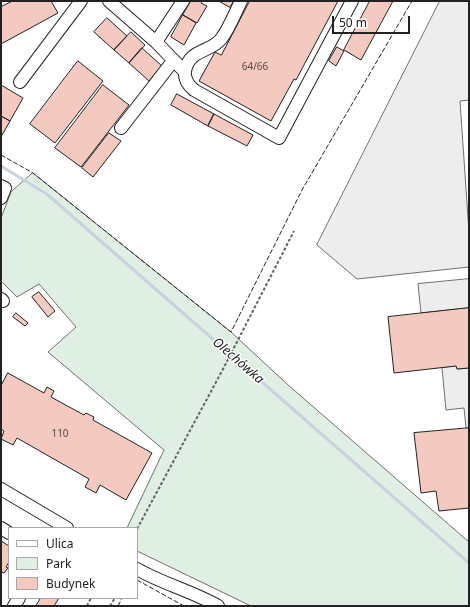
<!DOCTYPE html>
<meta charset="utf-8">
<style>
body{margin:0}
#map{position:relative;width:470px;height:607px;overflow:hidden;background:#fff;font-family:"Noto Sans",sans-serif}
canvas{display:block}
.frame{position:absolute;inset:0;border:2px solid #222;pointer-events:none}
.legend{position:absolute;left:8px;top:527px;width:130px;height:72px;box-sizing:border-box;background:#fff;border:1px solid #a7a7a7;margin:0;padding:5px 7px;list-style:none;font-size:12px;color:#222}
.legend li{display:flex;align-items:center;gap:8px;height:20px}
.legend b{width:20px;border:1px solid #a7a7a7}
.scale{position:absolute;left:332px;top:16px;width:78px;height:18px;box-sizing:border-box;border:2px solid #222;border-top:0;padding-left:5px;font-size:12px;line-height:14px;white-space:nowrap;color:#222;-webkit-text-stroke:3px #fff;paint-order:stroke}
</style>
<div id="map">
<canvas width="470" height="607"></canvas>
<div class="frame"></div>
<ul class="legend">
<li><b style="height:5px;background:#fff"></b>Ulica</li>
<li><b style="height:11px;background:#e0efe3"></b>Park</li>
<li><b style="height:11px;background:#f3c9c0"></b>Budynek</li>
</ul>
<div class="scale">50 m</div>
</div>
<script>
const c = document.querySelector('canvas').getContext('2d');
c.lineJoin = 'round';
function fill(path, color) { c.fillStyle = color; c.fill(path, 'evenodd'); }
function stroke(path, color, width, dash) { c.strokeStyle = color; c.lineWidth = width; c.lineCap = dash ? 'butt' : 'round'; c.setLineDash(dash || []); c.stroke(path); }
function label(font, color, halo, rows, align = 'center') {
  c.font = font + ' "Noto Sans",sans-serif'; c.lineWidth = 3; c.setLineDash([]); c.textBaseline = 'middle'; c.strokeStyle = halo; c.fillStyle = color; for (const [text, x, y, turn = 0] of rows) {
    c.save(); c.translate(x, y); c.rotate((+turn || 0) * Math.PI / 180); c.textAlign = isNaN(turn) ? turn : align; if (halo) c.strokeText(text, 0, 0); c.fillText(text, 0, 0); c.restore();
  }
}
const green = new Path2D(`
 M 33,173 L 231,332 L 287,384 L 469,542 L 469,606 L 251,606 L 137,551 L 137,528 L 127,528 L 164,450 L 48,352 L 76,327 L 39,284 L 17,297 L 1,281 L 1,218 L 11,192 Z`);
const parking = new Path2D(`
 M 440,1 L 469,1 L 469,100 L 460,101 L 469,233 L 469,267 L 357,279 L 317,245 Z
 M 469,279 L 469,308 L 421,313 L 418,284 Z
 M 456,366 L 457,369 L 469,368 L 469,428 L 466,428 L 464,408 L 446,410 L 442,368 Z`);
const stream = new Path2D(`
 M 1,166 L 48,195 L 469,563`);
const building = new Path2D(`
 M 13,1 L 51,1 L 58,13 L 1,44 L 1,7 Z
 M 191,1 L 202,1 L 201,3 L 207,6 L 197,23 L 183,15 Z
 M 219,1 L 234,1 L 230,7 Z
 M 250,1 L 338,1 L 296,80 L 294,79 L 271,121 L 199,81 L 215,52 L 221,55 Z
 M 370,1 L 393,1 L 361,60 L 344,50 Z
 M 183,15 L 196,23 L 184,45 L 171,37 Z
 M 107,18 L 127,36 L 114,50 L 94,32 Z
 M 131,32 L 145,45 L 129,63 L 114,50 Z
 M 337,47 L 344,51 L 336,66 L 329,61 Z
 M 142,48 L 162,66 L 149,81 L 129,63 Z
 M 78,61 L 103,81 L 55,143 L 30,124 Z
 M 1,85 L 23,98 L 10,121 L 1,116 Z
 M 103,85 L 129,105 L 81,167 L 55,148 Z
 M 177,94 L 214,114 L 208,126 L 171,105 Z
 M 214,114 L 253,135 L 247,146 L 208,126 Z
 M 1,116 L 10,121 L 1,137 Z
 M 109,133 L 121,141 L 93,177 L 82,168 Z
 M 39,292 L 55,311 L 48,317 L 32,297 Z
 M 469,308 L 469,368 L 457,369 L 456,366 L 394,373 L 388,317 Z
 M 16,313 L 28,323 L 25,326 L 13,317 Z
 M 8,373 L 44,393 L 47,387 L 54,391 L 51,397 L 84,415 L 86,413 L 94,417 L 93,420 L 152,453 L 126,500 L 100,485 L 96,493 L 85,487 L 89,479 L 17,438 L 13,445 L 1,439 L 4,431 L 1,429 L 1,386 Z
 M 466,428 L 469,428 L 469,508 L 439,511 L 436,491 L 421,493 L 414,433 Z
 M 1,541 L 9,546 L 9,562 L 6,567 L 8,568 L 4,573 L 2,572 L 1,575 Z
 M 41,598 L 59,598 L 54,606 L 36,606 Z`);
const path = new Path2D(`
 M 137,529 L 222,371 L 294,231
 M 87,606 L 91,598
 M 110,606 L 115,598`);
const minor = new Path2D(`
 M 109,1 L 156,42 L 185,72
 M 241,1 C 235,13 229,29 221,39 C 210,53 190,48 185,71 C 184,79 188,85 194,90 L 279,138 L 352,1
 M 156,42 L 183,1
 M 20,82 L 81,1
 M 121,128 L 173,61
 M 1,186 L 5,188 L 1,198
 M 1,299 L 3,301
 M 1,489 L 67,528
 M 1,528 L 9,533
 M 137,569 C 163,584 192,591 218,606
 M 14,606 L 19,598`);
const fence = new Path2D(`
 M 1,155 L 33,173 L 231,332 L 302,190 L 412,1
 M 137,580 L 184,606
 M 118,606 L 122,598`);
const numberNames = [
 ["64/66",255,67],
 ["110",60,434]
];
const waterNames = [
 ["Olechówka",238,361,41]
];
fill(green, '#e0efe3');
stroke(green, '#6f6f6f', 1);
fill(parking, '#ededed');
stroke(parking, '#6f6f6f', 1);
stroke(stream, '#c7d3dd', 3);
fill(building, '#f3c9c0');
stroke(building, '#222', 1);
stroke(minor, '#222', 14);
stroke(path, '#646464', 2, [3, 2]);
stroke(minor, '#fff', 12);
stroke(fence, '#222', 1, [5, 2]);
label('10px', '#564c4a', null, numberNames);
label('italic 13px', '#222', '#fff', waterNames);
</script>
